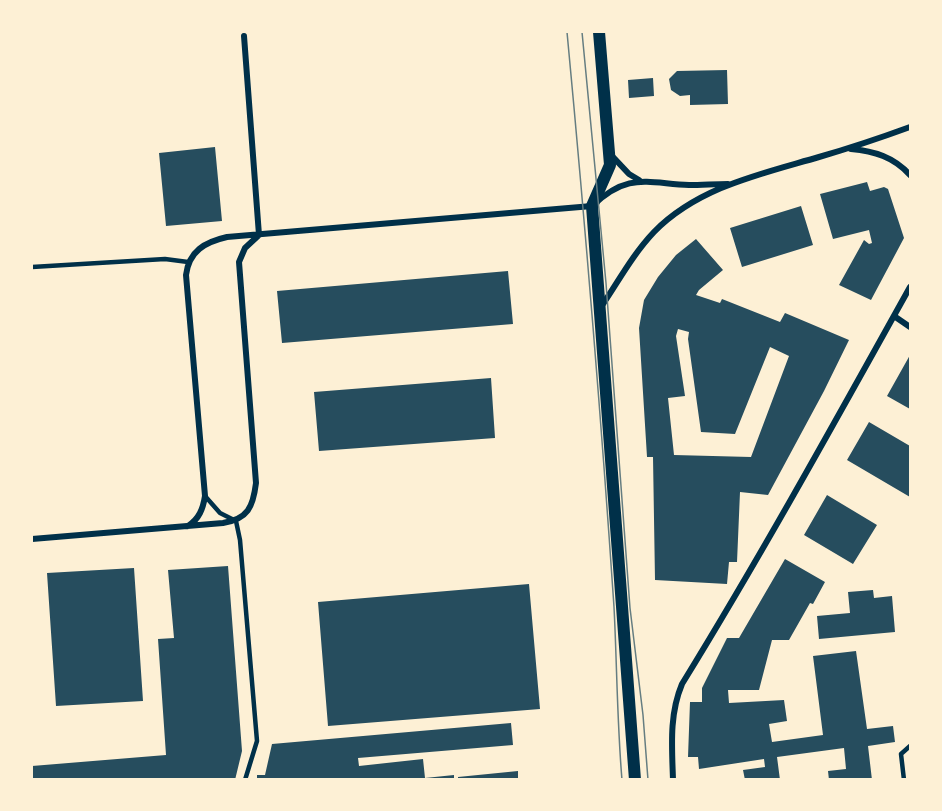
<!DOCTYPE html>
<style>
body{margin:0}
#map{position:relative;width:942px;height:811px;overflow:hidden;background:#fdf0d5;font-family:"Alegreya Sans",sans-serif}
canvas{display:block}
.frame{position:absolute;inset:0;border:33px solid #fdf0d5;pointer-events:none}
</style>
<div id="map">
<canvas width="942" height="811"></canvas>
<div class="frame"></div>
</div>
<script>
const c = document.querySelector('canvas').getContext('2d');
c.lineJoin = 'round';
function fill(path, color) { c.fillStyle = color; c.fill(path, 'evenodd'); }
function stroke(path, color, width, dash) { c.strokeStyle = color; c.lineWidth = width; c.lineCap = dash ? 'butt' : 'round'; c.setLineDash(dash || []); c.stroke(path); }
const building = new Path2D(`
 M 727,70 L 728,104 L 690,105 L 690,95 L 680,96 L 671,90 L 669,79 L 677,71 Z
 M 653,78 L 654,96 L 629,98 L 628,80 Z
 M 215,147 L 222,221 L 166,226 L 159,153 Z
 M 867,182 L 870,191 L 884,187 L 888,189 L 904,238 L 871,300 L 839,285 L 864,240 L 869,244 L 872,243 L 869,230 L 833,239 L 820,194 Z
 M 801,206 L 813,245 L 742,267 L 730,228 Z
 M 696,239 L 723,270 L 699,290 L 696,295 L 720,303 L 722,299 L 780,322 L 785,313 L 849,340 L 824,391 L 768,495 L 740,492 L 737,562 L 729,562 L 727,584 L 655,580 L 653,457 L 647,457 L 639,328 L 644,300 L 658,277 L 676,255 ZM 678,329 L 689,332 L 688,339 L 701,432 L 735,434 L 770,347 L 789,356 L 751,457 L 674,455 L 668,398 L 685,396 L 676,336 Z
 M 508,271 L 513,324 L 282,343 L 277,291 Z
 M 910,355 L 910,409 L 887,396 Z
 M 491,378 L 495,438 L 319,451 L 314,392 Z
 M 869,422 L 910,446 L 910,497 L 847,460 Z
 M 827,495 L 877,525 L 853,564 L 804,535 Z
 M 785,559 L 825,582 L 813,604 L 810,603 L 789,640 L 772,640 L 759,690 L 728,690 L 729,703 L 784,700 L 787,721 L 769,724 L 772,742 L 823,735 L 813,656 L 856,651 L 867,729 L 893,726 L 895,742 L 868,746 L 872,780 L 829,780 L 828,771 L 846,769 L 844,748 L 777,757 L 780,780 L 745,780 L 743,770 L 765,767 L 764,759 L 699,769 L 698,757 L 688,757 L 690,702 L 702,702 L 702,688 L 727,638 L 739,638 Z
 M 228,566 L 242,751 L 235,780 L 32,780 L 32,766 L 166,755 L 158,639 L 174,638 L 168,570 Z
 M 134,568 L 143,701 L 56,706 L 47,573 Z
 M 529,584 L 540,709 L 328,726 L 318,602 Z
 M 873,590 L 874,598 L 892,596 L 895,632 L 819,639 L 817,616 L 850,613 L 848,592 Z
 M 511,723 L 513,745 L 358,758 L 359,766 L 423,759 L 425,778 L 454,775 L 454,780 L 257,780 L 257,775 L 265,775 L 272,744 Z
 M 518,771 L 518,780 L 458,780 L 458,777 Z`);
const service = new Path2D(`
 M 32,267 L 165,259 L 188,262
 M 205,496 L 220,513 L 236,521 L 240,540 L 257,741 L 245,780
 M 904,780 L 901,754 L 910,746`);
const minor = new Path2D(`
 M 244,36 L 259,235
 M 851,149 C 874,151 894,157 910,175
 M 613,157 L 629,174 L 639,180
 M 601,307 C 618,282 633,254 654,232 C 698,187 761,174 819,157 C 850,148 880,138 910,127
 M 894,316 L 910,327
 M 188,526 C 199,519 203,509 205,496 L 186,275 C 189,251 205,242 227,237 L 592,206 C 628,172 646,183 689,185 C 702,185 715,184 728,184
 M 32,539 L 223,523 C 248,519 253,507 256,483 L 239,262 L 245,248 L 259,235
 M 673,780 C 672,747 669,715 682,684 C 762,554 836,420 910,287`);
const secondary = new Path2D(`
 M 599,32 L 610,165 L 592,206 L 635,780`);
const tram = new Path2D(`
 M 567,32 C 585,223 601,415 614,607 C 617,665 617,722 622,780
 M 582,32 L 606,283 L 630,608 L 643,715 L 648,780`);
fill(building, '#264d5e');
stroke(service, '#003049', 4.5);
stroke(minor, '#003049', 6);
stroke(secondary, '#003049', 12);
stroke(tram, '#657d81', 1.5);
</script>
